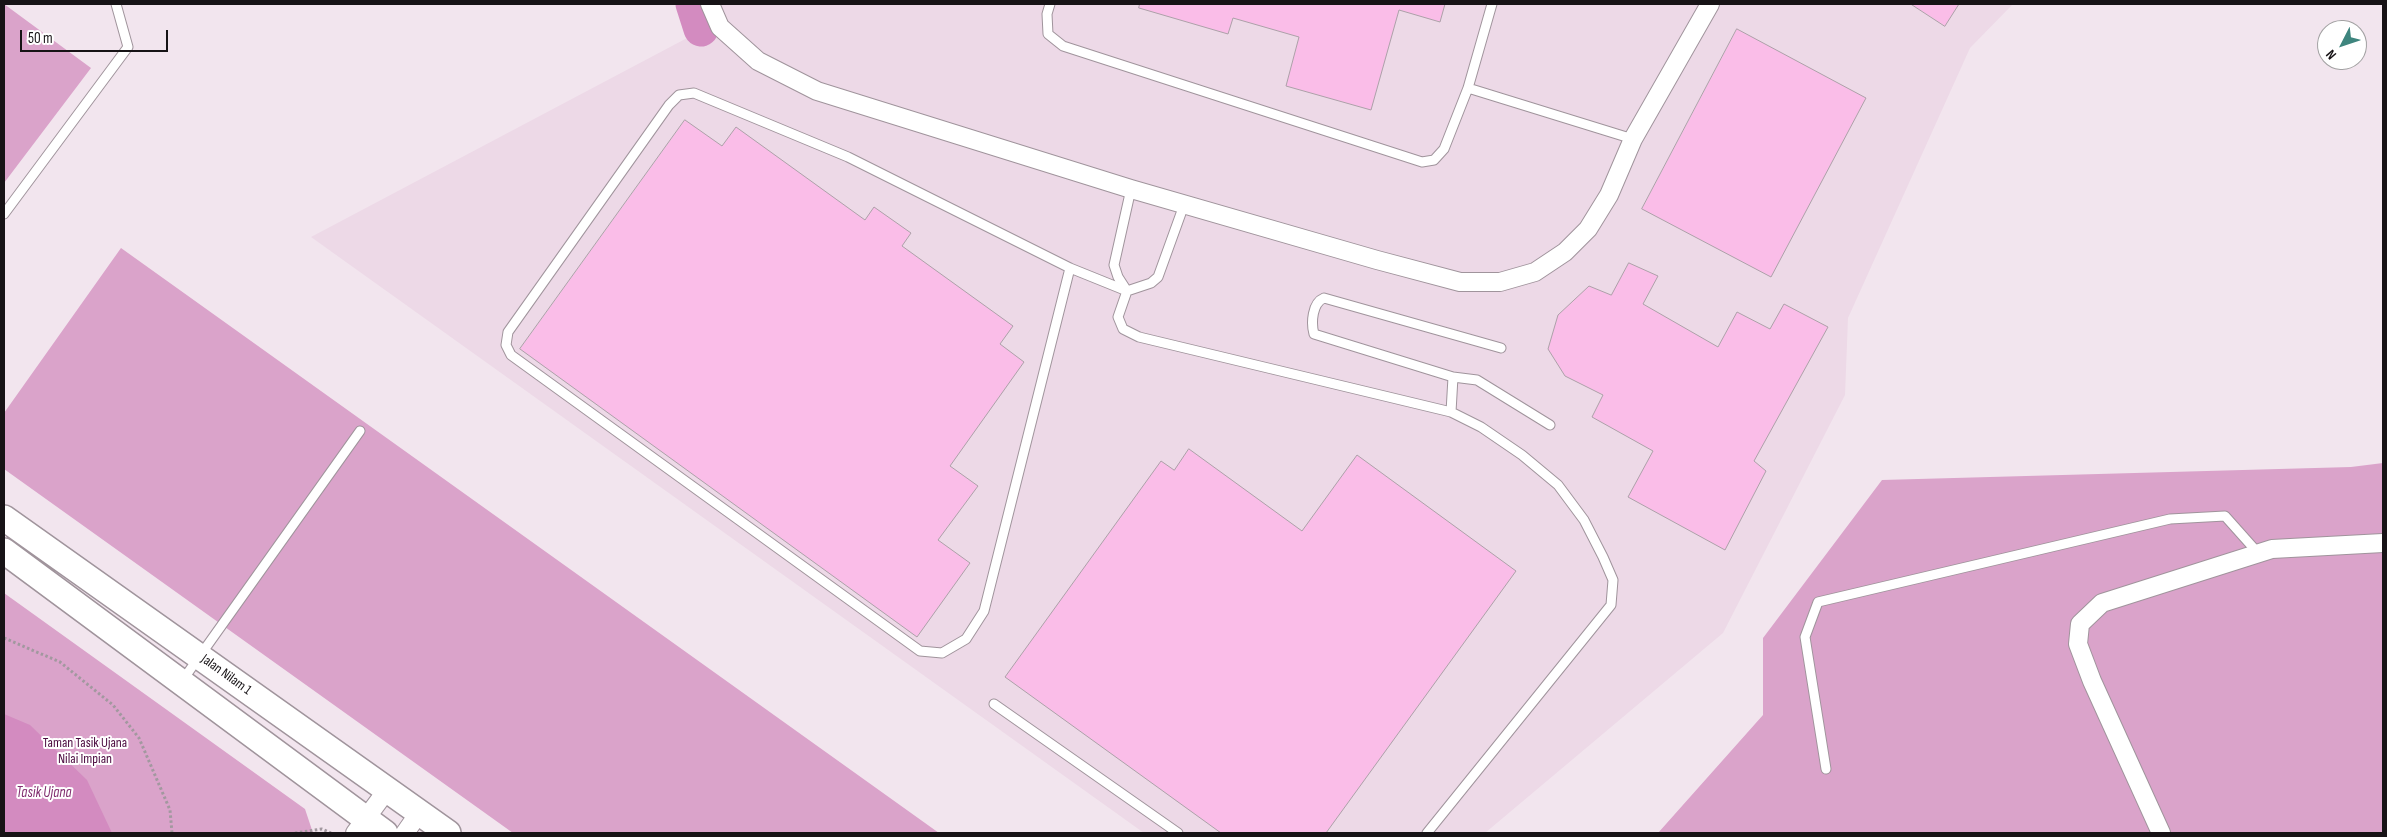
<!DOCTYPE html>
<style>
body{margin:0}
#map{position:relative;width:2387px;height:837px;overflow:hidden;background:#f2e5ee;font-family:"Sofia Sans Condensed",sans-serif}
canvas{display:block}
.frame{position:absolute;inset:0;border:5px solid #171316;pointer-events:none}
.north{position:absolute;left:2317px;top:20px;width:50px;height:50px;box-sizing:border-box;background:#fff;border:1px solid #a2a1a2;border-radius:50%;rotate:229deg;font-size:14px;font-weight:700;line-height:20px;text-align:center;color:#171316}
.north::after{content:'';display:block;margin:auto;width:18px;height:22px;background:#3e857e;clip-path:polygon(50% 0,100% 100%,50% 72%,0 100%)}
.scale{position:absolute;left:20px;top:30px;width:148px;height:22px;box-sizing:border-box;border:2px solid #171316;border-top:0;padding-left:6px;font-size:15px;line-height:18px;white-space:nowrap;color:#171316;-webkit-text-stroke:4px #fff;paint-order:stroke}
</style>
<div id="map">
<canvas width="2387" height="837"></canvas>
<div class="frame"></div>
<div class="north">N</div>
<div class="scale">50 m</div>
</div>
<script>
const c = document.querySelector('canvas').getContext('2d');
c.lineJoin = 'round';
function fill(path, color) { c.fillStyle = color; c.fill(path, 'evenodd'); }
function stroke(path, color, width, dash) { c.strokeStyle = color; c.lineWidth = width; c.lineCap = dash ? 'butt' : 'round'; c.setLineDash(dash || []); c.stroke(path); }
function label(font, color, halo, rows, align = 'center') {
  c.font = font + ' "Sofia Sans Condensed",sans-serif'; c.lineWidth = 4; c.setLineDash([]); c.textBaseline = 'middle'; c.strokeStyle = halo; c.fillStyle = color; for (const [text, x, y, turn = 0] of rows) {
    c.save(); c.translate(x, y); c.rotate((+turn || 0) * Math.PI / 180); c.textAlign = isNaN(turn) ? turn : align; if (halo) c.strokeText(text, 0, 0); c.fillText(text, 0, 0); c.restore();
  }
}
const built = new Path2D(`
 M 699,4 L 2013,4 L 1970,48 L 1848,318 L 1845,395 L 1723,633 L 1485,833 L 1144,833 L 311,237 L 706,28 Z`);
const green = new Path2D(`
 M 4,4 L 91,68 L 4,183 Z
 M 121,248 L 939,833 L 513,833 L 4,469 L 4,413 Z
 M 2383,463 L 2383,833 L 1658,833 L 1763,715 L 1763,638 L 1882,480 L 2351,467 Z
 M 4,593 L 305,809 L 313,833 L 4,833 Z`);
const water = new Path2D(`
 M 4,714 L 30,725 L 87,780 L 112,833 L 4,833 Z`);
const river = new Path2D(`
 M 693,4 L 701,29`);
const building = new Path2D(`
 M 1140,4 L 1445,4 L 1440,22 L 1399,10 L 1371,110 L 1286,86 L 1299,37 L 1233,18 L 1228,34 L 1139,8 Z
 M 1911,4 L 1959,4 L 1945,26 Z
 M 1737,29 L 1866,98 L 1771,277 L 1642,209 Z
 M 685,120 L 722,146 L 736,127 L 865,220 L 874,207 L 911,233 L 902,246 L 1013,326 L 1000,344 L 1024,362 L 950,466 L 978,486 L 938,540 L 970,563 L 917,637 L 520,349 Z
 M 1629,263 L 1658,276 L 1643,304 L 1718,347 L 1737,312 L 1770,329 L 1784,304 L 1828,327 L 1754,461 L 1766,471 L 1725,550 L 1628,497 L 1653,451 L 1592,417 L 1603,395 L 1565,376 L 1548,349 L 1558,315 L 1589,286 L 1611,295 Z
 M 1189,449 L 1302,531 L 1357,455 L 1516,571 L 1326,833 L 1221,833 L 1005,677 L 1161,461 L 1174,470 Z`);
const path = new Path2D(`
 M 4,638 L 60,662 L 113,705 L 139,738 L 170,810 L 172,833
 M 295,833 L 322,829 L 331,833`);
const service = new Path2D(`
 M 1050,4 L 1047,14 L 1048,34 L 1063,46 L 1422,162 L 1434,160 L 1444,149 L 1468,88
 M 1492,4 L 1468,88 L 1633,139
 M 4,214 L 128,47 L 116,4
 M 1070,268 L 984,611 L 966,639 L 942,653 L 920,651 L 511,355 L 506,345 L 508,332 L 669,105 L 679,95 L 694,93 L 848,157 L 1070,268 L 1127,291 L 1151,283 L 1158,277 L 1184,205
 M 1127,291 L 1118,317 L 1123,329 L 1139,337 L 1451,412 L 1481,427 L 1522,455 L 1558,485 L 1584,520 L 1603,557 L 1613,580 L 1611,605 L 1427,833
 M 1127,291 L 1118,277 L 1114,265 L 1131,189
 M 1453,377 L 1477,380 L 1550,425
 M 1451,412 L 1453,377 L 1314,334 C 1311,323 1312,303 1324,298 L 1501,348
 M 182,681 L 360,431
 M 994,704 L 1178,833
 M 1826,769 L 1805,637 L 1818,602 L 2170,519 L 2225,516 L 2258,553`);
const minor = new Path2D(`
 M 710,4 L 720,27 L 758,61 L 817,91 L 1131,189 L 1377,260 L 1460,282 L 1500,282 L 1535,272 L 1565,252 L 1588,229 L 1609,195 L 1633,139 L 1710,4
 M 355,833 L 387,790
 M 405,833 L 419,813
 M 2161,833 L 2092,681 L 2078,644 L 2080,624 L 2102,603 L 2272,549 L 2383,543`);
const secondary = new Path2D(`
 M 4,518 L 448,833
 M 4,551 L 385,833`);
const streetNames = [
 ["Jalan Nilam 1",226,675,36]
];
const parkNames = [
 ["Taman Tasik Ujana",85,743],
 ["Nilai Impian",85,759]
];
const waterNames = [
 ["Tasik Ujana",44,793]
];
fill(built, '#edd9e7');
fill(green, '#daa3ca');
fill(water, '#d38bc0');
stroke(river, '#d38bc0', 35);
fill(building, '#fabde8');
stroke(building, '#ada1a9', 1);
stroke(service, '#a0949c', 11);
stroke(minor, '#a0949c', 20);
stroke(secondary, '#a0949c', 28);
stroke(path, '#a2989f', 3, [2.5, 2.5]);
stroke(service, '#fff', 9);
stroke(minor, '#fff', 18);
stroke(secondary, '#fff', 25);
label('14px', '#171316', '#fff', streetNames);
label('14px', '#4a093e', '#fff', parkNames);
label('italic 15px', '#822e70', '#fff', waterNames);
</script>
